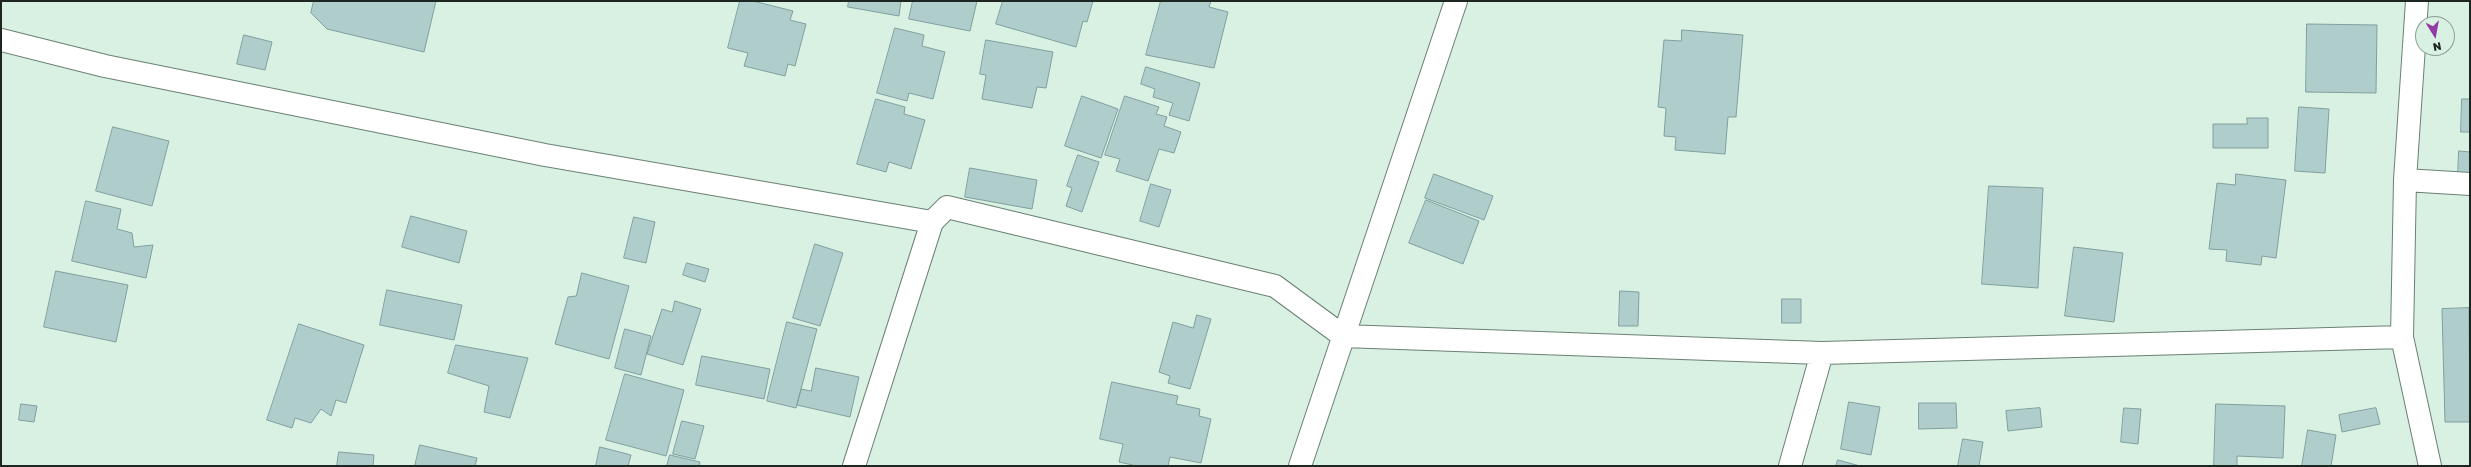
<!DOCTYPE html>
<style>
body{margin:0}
#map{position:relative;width:2471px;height:467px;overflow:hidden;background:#d8f1e2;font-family:"Golos Text",sans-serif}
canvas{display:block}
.frame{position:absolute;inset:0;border:2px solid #1d2621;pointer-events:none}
.north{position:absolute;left:2415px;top:16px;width:40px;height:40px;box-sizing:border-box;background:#d8f1e2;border:1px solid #8da095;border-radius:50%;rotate:169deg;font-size:11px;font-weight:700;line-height:16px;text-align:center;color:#1d2621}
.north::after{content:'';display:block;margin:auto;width:14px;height:18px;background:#943aa5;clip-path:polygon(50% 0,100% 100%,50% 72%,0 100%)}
</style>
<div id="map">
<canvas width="2471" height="467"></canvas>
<div class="frame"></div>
<div class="north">N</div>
</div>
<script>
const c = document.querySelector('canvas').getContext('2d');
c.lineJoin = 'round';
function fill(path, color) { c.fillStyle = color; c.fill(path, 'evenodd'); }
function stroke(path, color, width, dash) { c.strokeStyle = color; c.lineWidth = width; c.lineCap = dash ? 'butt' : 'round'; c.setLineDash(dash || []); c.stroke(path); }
const building = new Path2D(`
 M 314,1 L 436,1 L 424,52 L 327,29 L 311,13 Z
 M 740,1 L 753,1 L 793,11 L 790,20 L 806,24 L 795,66 L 788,64 L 785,76 L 744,66 L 748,53 L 728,48 Z
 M 849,1 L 901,1 L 899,16 L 848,7 Z
 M 913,1 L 977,1 L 970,31 L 909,19 Z
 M 1003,1 L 1093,1 L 1087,22 L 1083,21 L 1076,47 L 996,24 Z
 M 1161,1 L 1211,1 L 1209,7 L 1228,12 L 1214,68 L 1146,55 Z
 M 2307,24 L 2377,25 L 2376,93 L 2306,92 Z
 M 895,28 L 924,35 L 922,46 L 945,52 L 933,99 L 909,93 L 907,101 L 877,93 Z
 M 1682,30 L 1743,35 L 1736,117 L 1728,117 L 1725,154 L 1675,150 L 1676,137 L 1664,136 L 1666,108 L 1658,107 L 1664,40 L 1681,41 Z
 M 244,35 L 272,42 L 265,70 L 237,64 Z
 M 986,40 L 1053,52 L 1046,88 L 1037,87 L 1032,108 L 982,99 L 986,75 L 980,74 Z
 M 1146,67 L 1200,83 L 1189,121 L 1169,115 L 1173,103 L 1153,97 L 1155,89 L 1141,84 Z
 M 1082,96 L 1118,109 L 1101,158 L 1065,146 Z
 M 1125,96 L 1159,107 L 1156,114 L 1167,117 L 1164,126 L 1181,132 L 1174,153 L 1159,149 L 1148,181 L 1116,171 L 1120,159 L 1105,155 Z
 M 876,99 L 905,107 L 904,114 L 925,120 L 911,169 L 889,162 L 886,172 L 857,164 Z
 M 2462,99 L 2470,99 L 2470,132 L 2461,132 Z
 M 2299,107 L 2329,109 L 2325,173 L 2295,171 Z
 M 2247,118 L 2268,118 L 2268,148 L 2213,148 L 2213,124 L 2247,124 Z
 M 113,127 L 169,141 L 152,206 L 96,191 Z
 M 2459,151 L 2470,152 L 2470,176 L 2458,175 Z
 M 1078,155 L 1099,162 L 1082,212 L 1066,206 L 1072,188 L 1067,186 Z
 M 970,168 L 1037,180 L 1032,209 L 965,197 Z
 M 1434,174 L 1493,196 L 1484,220 L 1425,198 Z
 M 2236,174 L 2286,180 L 2276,258 L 2262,256 L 2261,265 L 2226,261 L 2227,250 L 2209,249 L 2217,183 L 2235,185 Z
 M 1151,184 L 1171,190 L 1159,227 L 1140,221 Z
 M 1989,186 L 2043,188 L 2038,288 L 1982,284 Z
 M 1426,200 L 1479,221 L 1463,264 L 1409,243 Z
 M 86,201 L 121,209 L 117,229 L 132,233 L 134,247 L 153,245 L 146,278 L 72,261 Z
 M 411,216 L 467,231 L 459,263 L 402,247 Z
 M 634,217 L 655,222 L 646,263 L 624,258 Z
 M 815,244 L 843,253 L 820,326 L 793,318 Z
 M 2074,247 L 2123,253 L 2114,322 L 2065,316 Z
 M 687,263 L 709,269 L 705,282 L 683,275 Z
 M 56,271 L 128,285 L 116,342 L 44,327 Z
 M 582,273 L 629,286 L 609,359 L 555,344 L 568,297 L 576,296 Z
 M 387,290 L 462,305 L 454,340 L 380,325 Z
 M 1620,291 L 1639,292 L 1638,326 L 1619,326 Z
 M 1782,299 L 1801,299 L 1801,323 L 1782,323 Z
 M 675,301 L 701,309 L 683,365 L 647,354 L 662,309 L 672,312 Z
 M 2469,308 L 2470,422 L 2445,422 L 2442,309 Z
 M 1197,315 L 1211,319 L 1190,389 L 1168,383 L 1170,376 L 1159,372 L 1173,322 L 1193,328 Z
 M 787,322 L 817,329 L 796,408 L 767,401 Z
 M 299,324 L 364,345 L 346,403 L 336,400 L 331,416 L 321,409 L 311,423 L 295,418 L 292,428 L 267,420 Z
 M 625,329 L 651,336 L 641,375 L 615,368 Z
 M 456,345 L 528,358 L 510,418 L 484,412 L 489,386 L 448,373 Z
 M 702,356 L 770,369 L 764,399 L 696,385 Z
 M 816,368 L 859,377 L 850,417 L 797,405 L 801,389 L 811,391 Z
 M 625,374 L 684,390 L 666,456 L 606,440 Z
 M 1112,382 L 1178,396 L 1176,404 L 1200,409 L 1199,416 L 1211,419 L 1201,463 L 1170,457 L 1168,466 L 1137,466 L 1119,462 L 1123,444 L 1100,439 Z
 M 1849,402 L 1880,407 L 1871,455 L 1841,449 Z
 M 1919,403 L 1956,403 L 1957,428 L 1919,429 Z
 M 21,404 L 37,406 L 34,422 L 19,420 Z
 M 2216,404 L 2285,406 L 2283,458 L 2237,456 L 2237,466 L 2214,466 Z
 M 2040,408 L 2042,427 L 2008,431 L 2006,411 Z
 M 2124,408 L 2141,409 L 2138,444 L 2121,442 Z
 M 2376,408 L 2380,424 L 2342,432 L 2339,415 Z
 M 682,421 L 704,426 L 695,459 L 673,454 Z
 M 2308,430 L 2336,435 L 2331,466 L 2302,466 Z
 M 1963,439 L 1983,442 L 1979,466 L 1958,466 Z
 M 420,445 L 477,458 L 475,466 L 415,466 Z
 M 600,447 L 631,455 L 628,466 L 596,466 Z
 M 339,452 L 374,455 L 373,466 L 337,466 Z
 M 670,455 L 700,462 L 699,466 L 667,466 Z
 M 1838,460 L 1860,466 L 1836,466 Z`);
const street = new Path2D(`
 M 2417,1 L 2405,180 L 2402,337 L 2430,466
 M 1,40 L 105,66 L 545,155 L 932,222
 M 2405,180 L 2470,184
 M 854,466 L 932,222 L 947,207 L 1275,286 L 1343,336 L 1822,353 L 2402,337
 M 1300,466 L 1456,1
 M 1790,466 L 1822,353`);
fill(building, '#aecdcb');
stroke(building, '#809f9d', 1);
stroke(street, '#6a8174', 24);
stroke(street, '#fff', 22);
</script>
